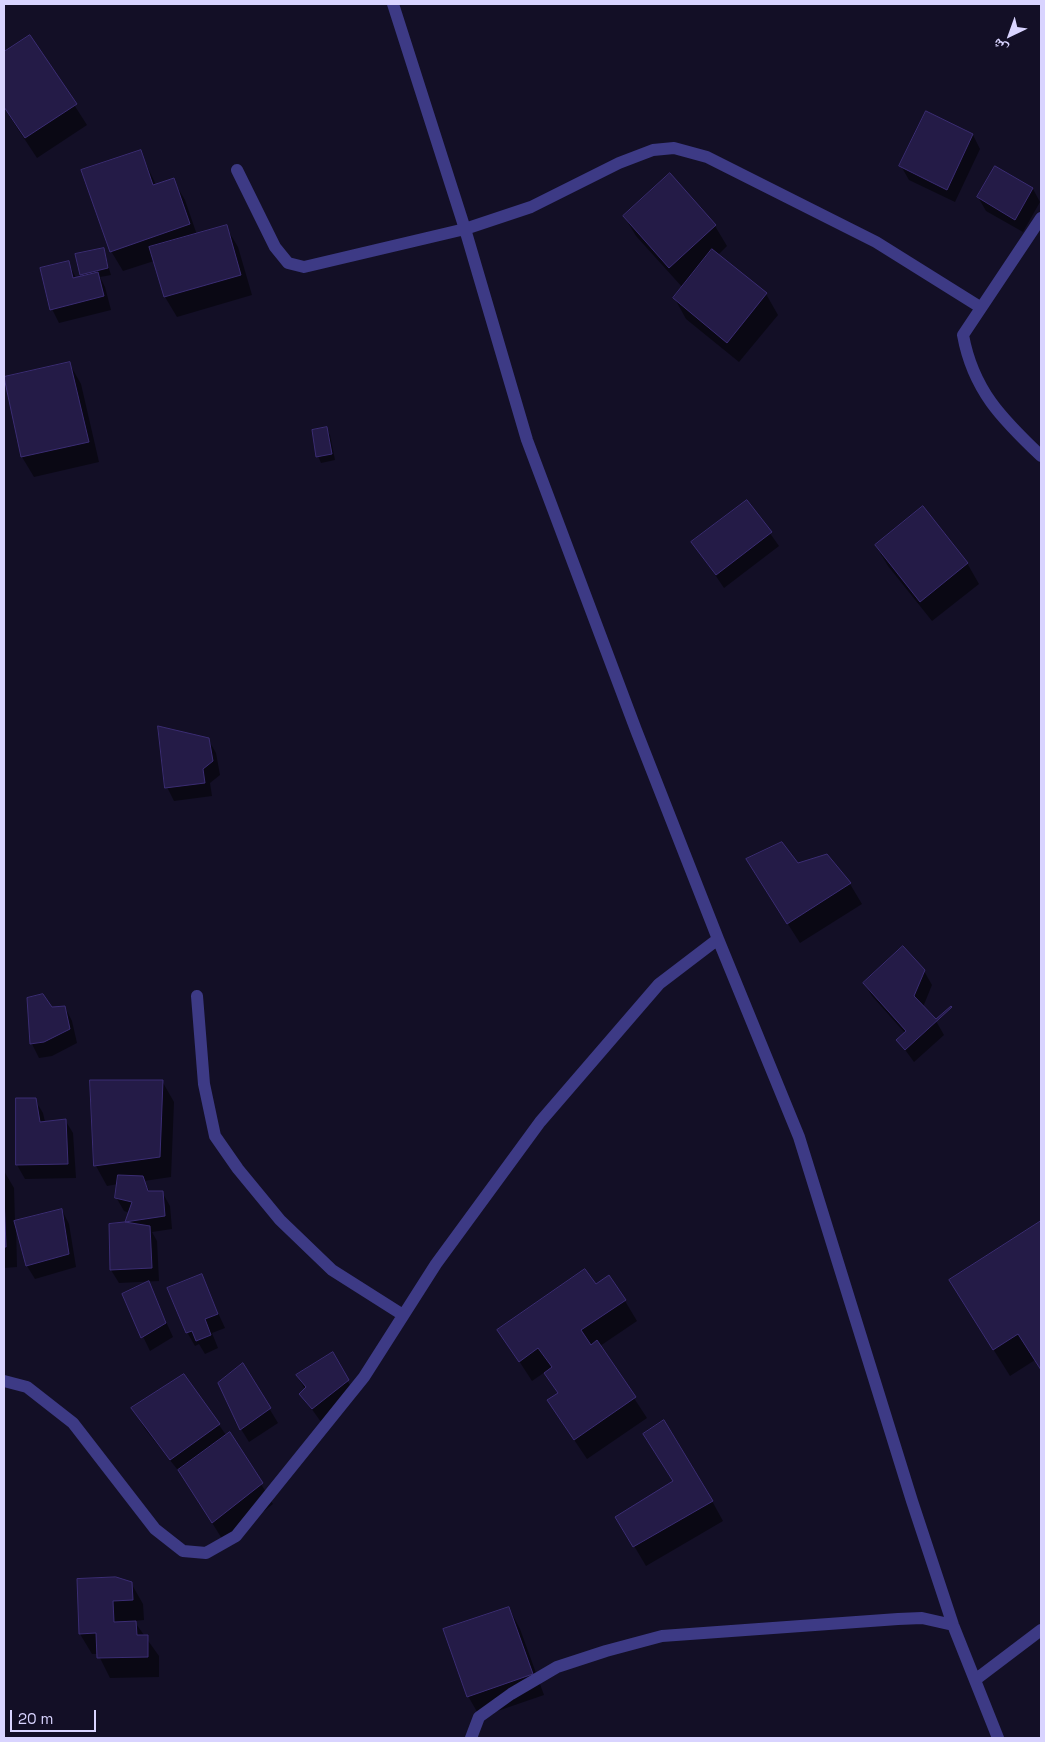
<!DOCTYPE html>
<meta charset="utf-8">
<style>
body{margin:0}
#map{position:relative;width:1045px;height:1742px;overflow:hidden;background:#130f26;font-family:"Space Grotesk","Noto Naskh Arabic",sans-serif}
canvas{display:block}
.frame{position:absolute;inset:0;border:5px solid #d9d4ff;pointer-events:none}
.north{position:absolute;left:985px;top:10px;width:50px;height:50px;-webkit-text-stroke:4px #130f26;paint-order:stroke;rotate:222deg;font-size:14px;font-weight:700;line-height:20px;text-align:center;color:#d9d4ff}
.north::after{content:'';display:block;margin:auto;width:18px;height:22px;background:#d9d4ff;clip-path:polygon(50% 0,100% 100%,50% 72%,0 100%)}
.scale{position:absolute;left:10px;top:1710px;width:86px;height:22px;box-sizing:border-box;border:2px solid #d9d4ff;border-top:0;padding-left:6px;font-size:15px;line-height:18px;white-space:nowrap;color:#d9d4ff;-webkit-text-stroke:4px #130f26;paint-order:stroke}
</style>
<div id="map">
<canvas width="1045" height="1742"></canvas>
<div class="frame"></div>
<div class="north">ش</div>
<div class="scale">20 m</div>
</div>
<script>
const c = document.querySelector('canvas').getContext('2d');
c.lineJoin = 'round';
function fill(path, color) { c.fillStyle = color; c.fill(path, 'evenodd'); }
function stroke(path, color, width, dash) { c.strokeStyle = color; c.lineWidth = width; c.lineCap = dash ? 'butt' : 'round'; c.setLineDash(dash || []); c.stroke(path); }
const shadow = new Path2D(`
 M 30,36 L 87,125 L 37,158 L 4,108 L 4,54 Z
 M 926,113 L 973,135 L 980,149 L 955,202 L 909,180 L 901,166 Z
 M 140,151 L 156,185 L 173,180 L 185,200 L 197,235 L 226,227 L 238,247 L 252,295 L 177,317 L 165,297 L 154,261 L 123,271 L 111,251 Z
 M 670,175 L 715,226 L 727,246 L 718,255 L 766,294 L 778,315 L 739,362 L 686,319 L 675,299 L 683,288 L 636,236 L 624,216 Z
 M 1033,189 L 1040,202 L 1023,232 L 986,211 L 978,197 Z
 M 103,250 L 111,275 L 100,277 L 105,287 L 111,310 L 59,323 L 52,309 L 68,262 L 76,278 L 82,277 L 81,274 Z
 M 69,363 L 81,384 L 99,462 L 34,477 L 22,457 L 4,378 Z
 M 326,428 L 330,435 L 335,460 L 321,463 L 318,456 Z
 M 747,501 L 779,546 L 724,588 L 693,542 Z
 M 876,546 L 967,563 L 979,584 L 932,621 L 888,566 Z
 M 208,739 L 216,753 L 220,775 L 210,783 L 212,796 L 174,801 L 167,787 Z
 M 827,856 L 850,884 L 862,904 L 800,943 L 747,860 L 797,865 Z
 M 924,971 L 932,985 L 923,1007 L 936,1021 L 944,1035 L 914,1062 L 898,1040 L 905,1033 L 872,996 L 864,983 Z
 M 28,999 L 52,1009 L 65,1007 L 72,1021 L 77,1043 L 52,1056 L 39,1058 L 32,1044 Z
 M 162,1081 L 174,1102 L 171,1177 L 144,1181 L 150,1192 L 162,1192 L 170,1206 L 172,1229 L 152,1232 L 157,1241 L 159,1281 L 119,1283 L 111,1270 L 129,1224 L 127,1222 L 130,1213 L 124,1211 L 116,1197 L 118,1184 L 107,1186 L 96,1166 Z
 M 35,1100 L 43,1113 L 45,1122 L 65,1120 L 73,1133 L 76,1178 L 25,1179 L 17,1165 Z
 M 4,1171 L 14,1188 L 15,1222 L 62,1210 L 69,1224 L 76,1267 L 35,1279 L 27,1266 L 16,1224 L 17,1267 L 4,1268 Z
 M 1041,1222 L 1041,1370 L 1035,1360 L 1010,1376 L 950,1280 Z
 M 201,1276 L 225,1328 L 212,1333 L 218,1348 L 205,1354 L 199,1344 L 195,1346 L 187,1332 Z
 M 148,1282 L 173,1337 L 150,1351 L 123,1295 Z
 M 595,1286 L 625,1301 L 637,1321 L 600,1346 L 647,1418 L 587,1459 L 548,1401 L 558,1394 L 545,1372 L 532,1381 L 499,1330 Z
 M 332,1354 L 355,1394 L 321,1422 L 301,1394 L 305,1389 L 297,1376 Z
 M 243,1365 L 278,1423 L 249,1442 L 241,1429 Z
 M 133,1409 L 219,1425 L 261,1484 L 273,1504 L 224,1542 L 185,1479 L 145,1429 Z
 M 644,1435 L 712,1501 L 723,1521 L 646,1566 L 617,1517 L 674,1482 Z
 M 115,1579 L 131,1583 L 143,1604 L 144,1620 L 134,1621 L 159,1656 L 159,1677 L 110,1678 L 98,1654 L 92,1654 L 80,1634 Z
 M 509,1608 L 520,1629 L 544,1695 L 480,1717 L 468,1696 Z`);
const building = new Path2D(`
 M 30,35 L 77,104 L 25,138 L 4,107 L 4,52 Z
 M 926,111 L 973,134 L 947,190 L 899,166 Z
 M 141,150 L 153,185 L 174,178 L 190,224 L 110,252 L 81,170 Z
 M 995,166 L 1033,188 L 1015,220 L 977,197 Z
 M 670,173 L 716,225 L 669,268 L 623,216 Z
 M 227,225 L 241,275 L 164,297 L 149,247 Z
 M 104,248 L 108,268 L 80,275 L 75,254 Z
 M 712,249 L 767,293 L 727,343 L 673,298 Z
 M 69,261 L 73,278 L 98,272 L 104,296 L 50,310 L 40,268 Z
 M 70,362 L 89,442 L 21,457 L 4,377 Z
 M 327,427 L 332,454 L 316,457 L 312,430 Z
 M 747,500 L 772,532 L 716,575 L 691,542 Z
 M 923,506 L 968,563 L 920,602 L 875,545 Z
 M 158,726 L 209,738 L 213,761 L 203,769 L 205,783 L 165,788 Z
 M 782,842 L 798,863 L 827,854 L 851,883 L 787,924 L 746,859 Z
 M 903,946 L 925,970 L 914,996 L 936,1019 L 951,1006 L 952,1007 L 905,1050 L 896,1040 L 906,1031 L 863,983 Z
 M 43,994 L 52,1007 L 65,1006 L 70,1029 L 44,1042 L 30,1044 L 27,998 Z
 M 90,1080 L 163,1080 L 160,1157 L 94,1166 Z
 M 16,1098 L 36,1098 L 40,1122 L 66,1119 L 68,1164 L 16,1165 Z
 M 118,1175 L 143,1176 L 148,1191 L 163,1191 L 165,1216 L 125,1222 L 132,1202 L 115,1198 Z
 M 4,1195 L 6,1247 L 4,1247 Z
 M 62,1209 L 69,1254 L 26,1266 L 14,1221 Z
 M 1041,1221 L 1041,1370 L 1018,1334 L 993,1350 L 949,1280 Z
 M 125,1222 L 150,1226 L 152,1268 L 110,1270 L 109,1224 Z
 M 585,1269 L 596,1284 L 609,1275 L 626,1300 L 581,1330 L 591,1345 L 597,1340 L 636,1397 L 574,1440 L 547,1400 L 558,1393 L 544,1373 L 552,1367 L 538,1348 L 519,1362 L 497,1330 Z
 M 202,1274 L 218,1314 L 205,1319 L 211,1335 L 196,1341 L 192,1331 L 186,1333 L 167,1288 Z
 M 149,1281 L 166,1323 L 141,1338 L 122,1294 Z
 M 333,1352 L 349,1380 L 312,1409 L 299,1394 L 306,1387 L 296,1375 Z
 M 243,1363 L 271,1408 L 240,1430 L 218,1383 Z
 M 184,1374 L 220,1424 L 170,1460 L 131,1408 Z
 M 664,1420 L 713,1501 L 633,1547 L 615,1517 L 673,1481 L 643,1434 Z
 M 230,1432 L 263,1483 L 212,1523 L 178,1470 Z
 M 116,1577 L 132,1582 L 133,1600 L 113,1601 L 114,1622 L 136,1621 L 137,1635 L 148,1635 L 148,1657 L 97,1658 L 96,1633 L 79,1634 L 77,1579 Z
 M 509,1607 L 533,1674 L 467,1697 L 443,1629 Z`);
const minor = new Path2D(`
 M 393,4 L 465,229 L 527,440 L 636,730 L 718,939 L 799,1137 L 912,1501 L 953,1625 L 998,1738
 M 237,170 L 275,247 L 288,263 L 304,267 L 465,229 L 531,207 L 619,163 L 653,150 L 674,148 L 707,157 L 876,242 L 980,307
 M 1041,218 L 963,335 C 973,390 1002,419 1041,456
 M 197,996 L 204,1084 L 215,1136 L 238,1169 L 280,1220 L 332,1270 L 403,1315
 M 4,1381 L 27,1387 L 73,1423 L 155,1529 L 183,1551 L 206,1553 L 236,1536 L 364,1377 L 436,1264 L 540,1122 L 659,984 L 718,939
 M 975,1680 L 1041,1630
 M 471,1738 L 479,1717 L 511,1694 L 557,1667 L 606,1651 L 662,1636 L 898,1619 L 922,1618 L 953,1625`);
fill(shadow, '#0007');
fill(building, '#241b47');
stroke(building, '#3b2d73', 1);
stroke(minor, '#3d3a85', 12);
</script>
